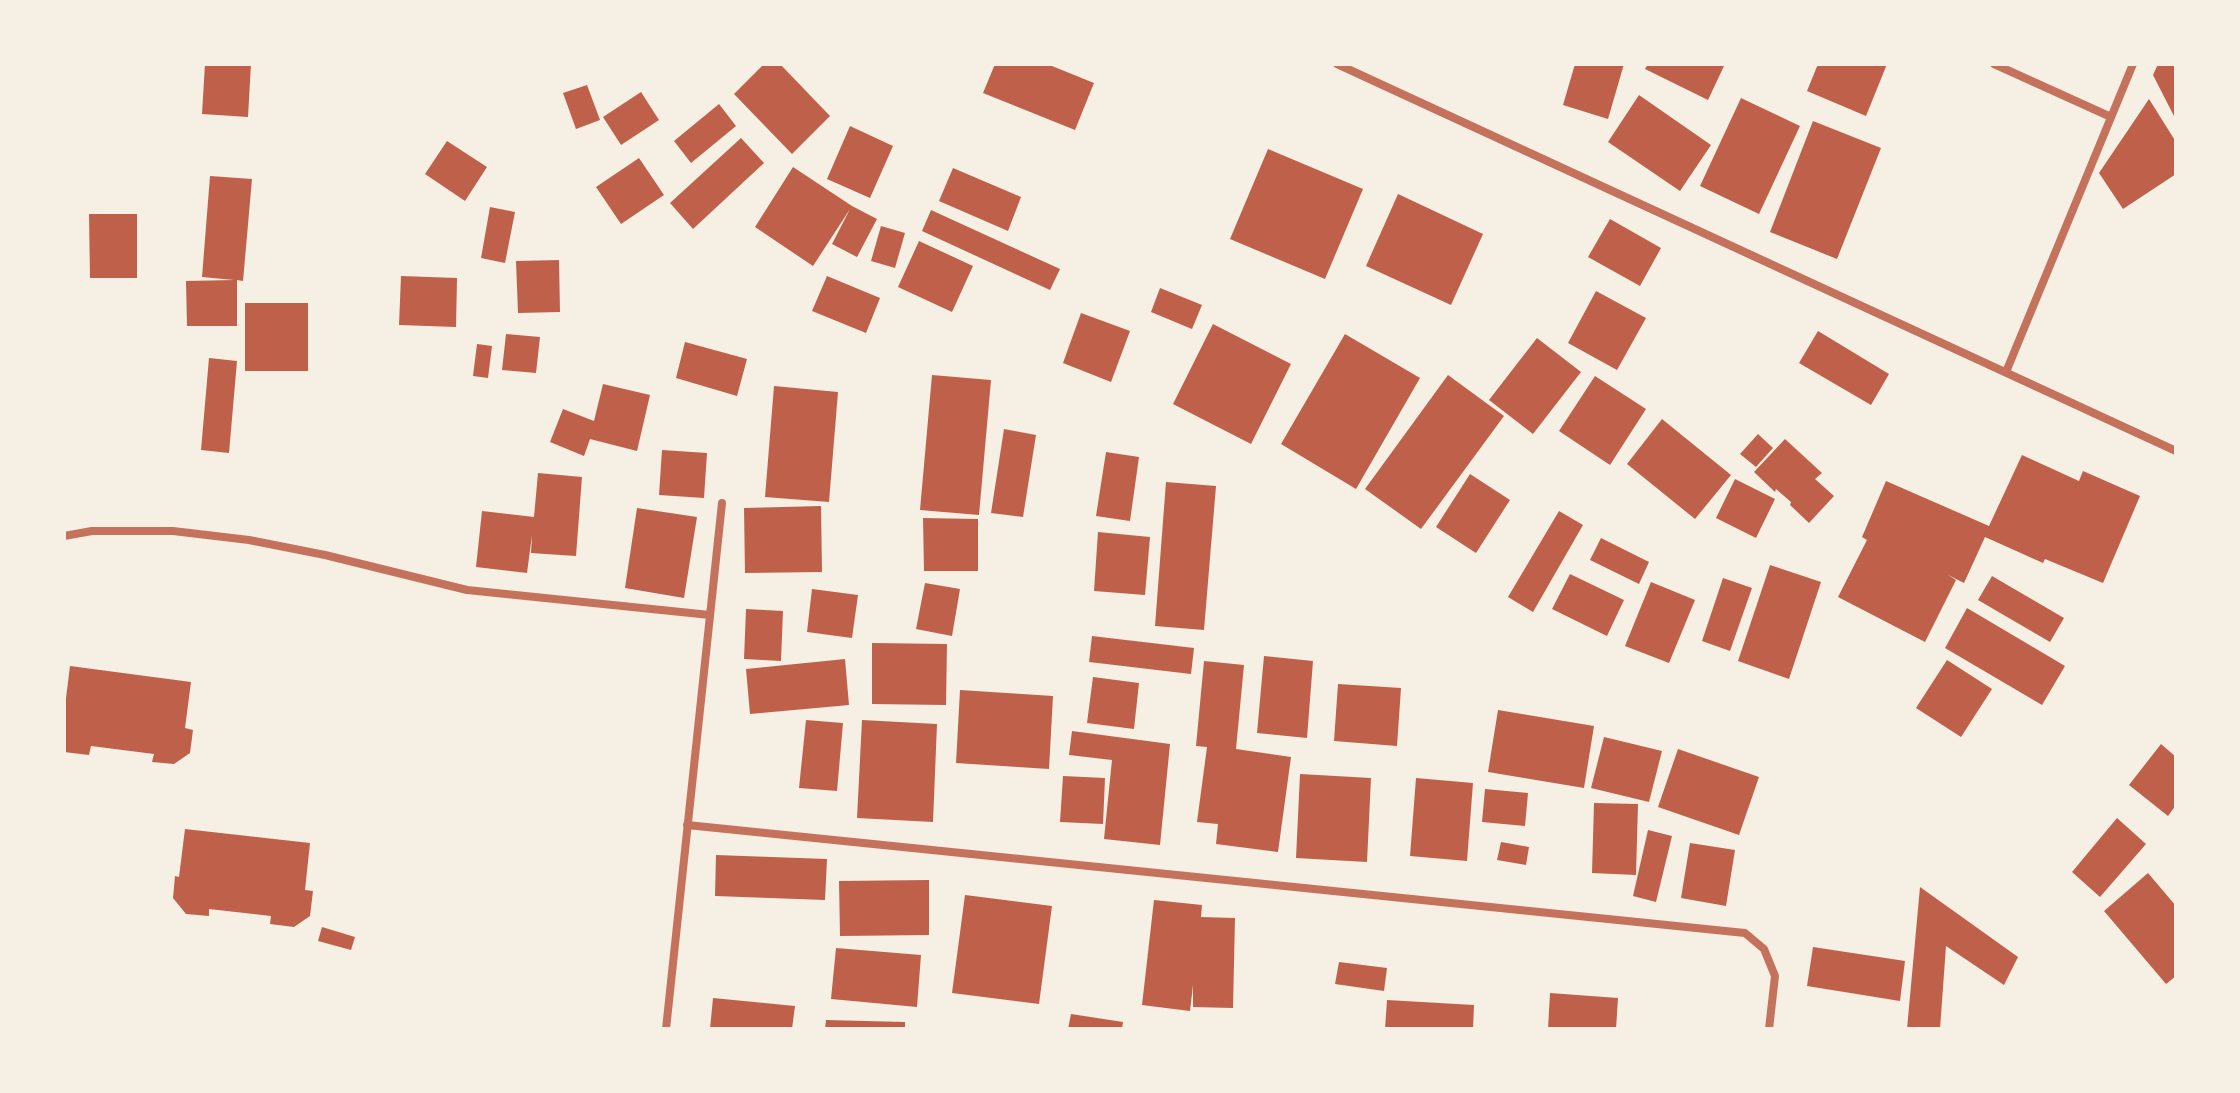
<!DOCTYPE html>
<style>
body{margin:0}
#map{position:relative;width:2240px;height:1093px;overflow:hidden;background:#f6efe4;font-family:"PT Sans",sans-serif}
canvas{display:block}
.frame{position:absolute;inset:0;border:66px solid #f6efe4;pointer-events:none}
</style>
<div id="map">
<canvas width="2240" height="1093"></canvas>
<div class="frame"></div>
</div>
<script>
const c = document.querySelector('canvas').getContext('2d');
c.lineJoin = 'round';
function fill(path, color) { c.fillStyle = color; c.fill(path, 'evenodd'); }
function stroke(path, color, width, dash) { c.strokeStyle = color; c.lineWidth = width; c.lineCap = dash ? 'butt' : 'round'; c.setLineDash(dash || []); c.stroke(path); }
const building = new Path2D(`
 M 205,64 L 251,64 L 248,117 L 202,114 Z
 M 764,64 L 780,64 L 830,116 L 792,154 L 734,94 Z
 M 995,64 L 1047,64 L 1094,83 L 1075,130 L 983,93 Z
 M 1575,64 L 1624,64 L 1608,119 L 1563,105 Z
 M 1648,64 L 1721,64 L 1724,66 L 1708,100 L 1645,69 Z
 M 1818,64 L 1887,64 L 1866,116 L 1807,91 Z
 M 2158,64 L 2176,64 L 2176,120 L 2153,75 Z
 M 587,85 L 600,120 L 576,129 L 563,93 Z
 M 641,92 L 659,120 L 621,145 L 603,117 Z
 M 1639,95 L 1711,145 L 1680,191 L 1608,142 Z
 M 1741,98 L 1800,126 L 1759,214 L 1700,186 Z
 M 2149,99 L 2176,142 L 2176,174 L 2123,209 L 2099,173 Z
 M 719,104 L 736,126 L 691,163 L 674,141 Z
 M 1813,121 L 1881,148 L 1837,259 L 1770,232 Z
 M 850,126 L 893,146 L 870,198 L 827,179 Z
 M 741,138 L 764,163 L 693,229 L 670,203 Z
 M 447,141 L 487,167 L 465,201 L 425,174 Z
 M 1268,149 L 1363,189 L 1325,279 L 1230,239 Z
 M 639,158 L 664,195 L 621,224 L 596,187 Z
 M 793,167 L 852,206 L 877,219 L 857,257 L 832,244 L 850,209 L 813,266 L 755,227 Z
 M 953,168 L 1021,197 L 1008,231 L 939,201 Z
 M 210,176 L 252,179 L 243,281 L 237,280 L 237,326 L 187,326 L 186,281 L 234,280 L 202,277 Z
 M 1398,194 L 1483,234 L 1451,305 L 1366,266 Z
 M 490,207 L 515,212 L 505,263 L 481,258 Z
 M 931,210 L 1060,269 L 1050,290 L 922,231 Z
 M 89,214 L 137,214 L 137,278 L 90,278 Z
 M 1610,219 L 1661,248 L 1640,286 L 1588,257 Z
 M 881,226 L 905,233 L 895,268 L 871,261 Z
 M 919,241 L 973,266 L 952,312 L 898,287 Z
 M 559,260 L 560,312 L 518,313 L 516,261 Z
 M 401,276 L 457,278 L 456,327 L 399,325 Z
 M 827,276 L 880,298 L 866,333 L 812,311 Z
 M 1160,288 L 1202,305 L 1192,329 L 1151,312 Z
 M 1596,291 L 1646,318 L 1617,370 L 1568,343 Z
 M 245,303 L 308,303 L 308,371 L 245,371 Z
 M 1081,313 L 1130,331 L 1111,382 L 1063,363 Z
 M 1213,324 L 1291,364 L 1251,444 L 1173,404 Z
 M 1818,331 L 1889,374 L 1871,405 L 1799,363 Z
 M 506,334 L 540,337 L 536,373 L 502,370 Z
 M 1345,334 L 1420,378 L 1356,489 L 1281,444 Z
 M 1537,338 L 1581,372 L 1533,434 L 1489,400 Z
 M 685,342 L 747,359 L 737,396 L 676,378 Z
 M 477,344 L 492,346 L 488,378 L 473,376 Z
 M 209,358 L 237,361 L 229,453 L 201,450 Z
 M 932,375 L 991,380 L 979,515 L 920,510 Z
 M 1448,375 L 1504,416 L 1421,529 L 1365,489 Z
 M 1595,376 L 1646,409 L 1610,465 L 1559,431 Z
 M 603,384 L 650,395 L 637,451 L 590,439 L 584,456 L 550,442 L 563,409 L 594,421 Z
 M 774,386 L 838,392 L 829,502 L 765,497 Z
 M 1662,419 L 1731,475 L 1695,519 L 1627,464 Z
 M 1004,429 L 1036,435 L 1023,517 L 991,513 Z
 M 1758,434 L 1773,448 L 1756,467 L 1740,454 Z
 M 1785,439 L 1822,473 L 1815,479 L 1834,496 L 1809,523 L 1790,505 L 1791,502 L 1776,489 L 1775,492 L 1754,472 Z
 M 662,450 L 707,453 L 704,498 L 659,495 Z
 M 1106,452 L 1139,457 L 1130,521 L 1096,516 Z
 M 2022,455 L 2079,481 L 2083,471 L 2140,496 L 2103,583 L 2045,559 L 2043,563 L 1985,537 L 1964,583 L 1948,575 L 1956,580 L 1925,642 L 1838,597 L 1867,540 L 1862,537 L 1886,481 L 1989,526 Z
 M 538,473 L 582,477 L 576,556 L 531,553 L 532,535 L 527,573 L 476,567 L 482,511 L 534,517 Z
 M 1470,474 L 1510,500 L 1476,553 L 1436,527 Z
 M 1735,479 L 1775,499 L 1756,538 L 1716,518 Z
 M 1166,482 L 1216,486 L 1204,630 L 1155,626 Z
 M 821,506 L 822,572 L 745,573 L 744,508 Z
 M 637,508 L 697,517 L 684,598 L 625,588 Z
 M 1559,511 L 1583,525 L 1533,612 L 1508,597 Z
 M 923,518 L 978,519 L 978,571 L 924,571 Z
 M 1098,532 L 1150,537 L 1145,595 L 1094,591 Z
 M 1601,538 L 1649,562 L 1639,584 L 1590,560 Z
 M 1770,565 L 1821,582 L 1789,679 L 1738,661 Z
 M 1570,574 L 1624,600 L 1607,636 L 1552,609 Z
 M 1992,576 L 2064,618 L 2050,642 L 1978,600 Z
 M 1723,578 L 1752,588 L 1730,651 L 1702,641 Z
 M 1651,582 L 1695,600 L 1669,663 L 1625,646 Z
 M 925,583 L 960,589 L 952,636 L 916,629 Z
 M 812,589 L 858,595 L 852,638 L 807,632 Z
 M 1967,608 L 2065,666 L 2042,705 L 1945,648 Z
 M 746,609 L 783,611 L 781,661 L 744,659 Z
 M 1092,636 L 1194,648 L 1191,674 L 1089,662 Z
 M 872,643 L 947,644 L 946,705 L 872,704 Z
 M 1264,656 L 1313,661 L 1307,738 L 1257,733 Z
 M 845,659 L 849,705 L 750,714 L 746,669 Z
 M 1947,660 L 1992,689 L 1961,737 L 1916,708 Z
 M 1204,661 L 1244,665 L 1236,749 L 1291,757 L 1278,852 L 1216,844 L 1218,824 L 1197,822 L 1207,747 L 1196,746 Z
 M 70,666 L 191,682 L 185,728 L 193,730 L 190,753 L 174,764 L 152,762 L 154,754 L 91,746 L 89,755 L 64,752 L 64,714 Z
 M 1093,677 L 1139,683 L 1134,729 L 1087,723 Z
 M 1338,684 L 1401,688 L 1397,746 L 1334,741 Z
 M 960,690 L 1053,696 L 1049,769 L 956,763 Z
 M 1498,710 L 1594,726 L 1584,788 L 1488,772 Z
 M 806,720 L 843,723 L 837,791 L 799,788 Z
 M 862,720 L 937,724 L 933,822 L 857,818 Z
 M 1072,731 L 1170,744 L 1160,845 L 1104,839 L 1112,760 L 1069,755 Z
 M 1604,737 L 1662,751 L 1649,802 L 1591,788 Z
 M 2161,744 L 2176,757 L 2176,805 L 2168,816 L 2129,785 Z
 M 1678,749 L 1759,777 L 1739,835 L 1658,807 Z
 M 1300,774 L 1371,778 L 1367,862 L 1296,858 Z
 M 1063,776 L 1105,778 L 1103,824 L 1060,822 Z
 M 1416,778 L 1473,783 L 1467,861 L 1410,856 Z
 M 1485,789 L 1528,793 L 1525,826 L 1482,822 Z
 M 1594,803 L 1638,804 L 1636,875 L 1592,873 Z
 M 2117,818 L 2146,844 L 2100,897 L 2072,872 Z
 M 185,829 L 310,843 L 305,890 L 313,891 L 310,916 L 294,927 L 270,924 L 271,916 L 209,909 L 209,916 L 186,914 L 173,898 L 175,876 L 179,877 Z
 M 1648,830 L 1672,836 L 1656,902 L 1633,896 Z
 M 1501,842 L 1529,847 L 1526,865 L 1497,860 Z
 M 1690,843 L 1735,850 L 1726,906 L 1681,898 Z
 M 716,855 L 827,859 L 825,900 L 715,896 Z
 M 2148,873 L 2176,906 L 2176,976 L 2166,984 L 2104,911 Z
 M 929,880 L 929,935 L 840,936 L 839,881 Z
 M 1920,887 L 2018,957 L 2004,985 L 1946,946 L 1940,1029 L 1907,1029 Z
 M 965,895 L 1052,906 L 1039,1004 L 952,993 Z
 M 1154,900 L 1202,905 L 1201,917 L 1235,918 L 1233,1008 L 1193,1007 L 1193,985 L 1190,1011 L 1142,1005 Z
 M 322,927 L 355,937 L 351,950 L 318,941 Z
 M 1813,947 L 1905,961 L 1900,1001 L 1807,986 Z
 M 836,948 L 921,955 L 917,1007 L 831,999 Z
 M 1339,962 L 1387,968 L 1384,991 L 1335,984 Z
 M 1550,993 L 1618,998 L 1616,1029 L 1548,1029 Z
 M 713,998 L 795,1006 L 792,1029 L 710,1029 Z
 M 1387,1000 L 1474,1005 L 1473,1029 L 1385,1029 Z
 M 1071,1014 L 1123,1022 L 1122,1029 L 1068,1029 Z
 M 826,1020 L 905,1022 L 905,1029 L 825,1029 Z`);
const minor = new Path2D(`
 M 1337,64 L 2176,451
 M 1994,64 L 2111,117
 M 2006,372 L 2133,64
 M 64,536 L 92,531 L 173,531 L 249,540 L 325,555 L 467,590 L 710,615
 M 687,825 L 1745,933 L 1764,949 L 1775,976 L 1769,1029
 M 666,1029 L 722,503`);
fill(building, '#bf614a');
stroke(minor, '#c5725c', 8);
</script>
